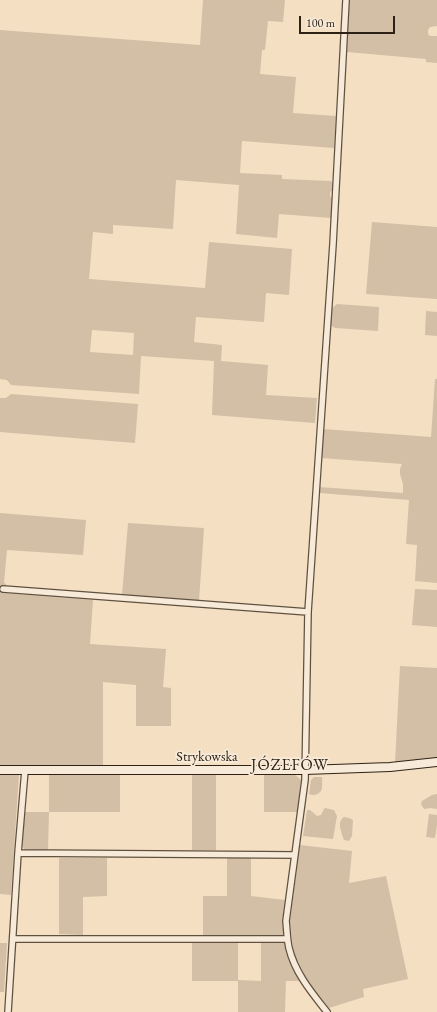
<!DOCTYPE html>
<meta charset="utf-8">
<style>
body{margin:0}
#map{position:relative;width:437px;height:1012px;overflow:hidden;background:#f4dfc3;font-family:"EB Garamond",serif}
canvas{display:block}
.scale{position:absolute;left:299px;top:16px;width:96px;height:18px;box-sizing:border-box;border:2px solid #2d2215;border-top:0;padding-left:5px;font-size:12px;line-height:14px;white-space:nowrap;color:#2d2215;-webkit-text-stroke:3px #f8ead8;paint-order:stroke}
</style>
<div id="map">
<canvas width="437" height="1012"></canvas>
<div class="scale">100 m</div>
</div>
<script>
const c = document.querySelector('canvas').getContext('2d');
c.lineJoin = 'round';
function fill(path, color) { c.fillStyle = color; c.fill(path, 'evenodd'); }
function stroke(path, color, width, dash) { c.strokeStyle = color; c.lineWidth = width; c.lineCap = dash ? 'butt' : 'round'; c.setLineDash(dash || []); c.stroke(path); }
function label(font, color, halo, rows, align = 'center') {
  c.font = font + ' "EB Garamond",serif'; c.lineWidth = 3.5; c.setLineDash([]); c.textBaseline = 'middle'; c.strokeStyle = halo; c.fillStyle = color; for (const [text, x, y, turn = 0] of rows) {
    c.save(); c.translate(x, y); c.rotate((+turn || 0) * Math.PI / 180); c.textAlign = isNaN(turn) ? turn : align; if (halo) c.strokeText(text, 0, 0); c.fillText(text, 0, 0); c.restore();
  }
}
const green = new Path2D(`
 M 203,0 L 285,0 L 283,22 L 268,21 L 265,50 L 262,50 L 260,74 L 296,77 L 293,113 L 336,116 L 334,148 L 242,141 L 240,173 L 282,175 L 282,179 L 331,181 L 333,184 L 333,190 L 330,192 L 330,196 L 332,198 L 331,218 L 279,214 L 277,238 L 236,234 L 239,185 L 176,180 L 173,229 L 113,225 L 113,234 L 93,232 L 89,279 L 205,288 L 209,242 L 292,249 L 289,295 L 266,293 L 264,322 L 196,317 L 194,342 L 222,345 L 221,361 L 268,365 L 266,395 L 317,398 L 315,423 L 212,415 L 214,361 L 141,356 L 139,394 L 11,385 L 7,380 L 0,379 L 0,30 L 200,45 ZM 92,330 L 134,333 L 133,355 L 90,352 Z
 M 349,0 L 437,0 L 437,26 L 430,27 L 428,30 L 428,34 L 430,36 L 437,36 L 437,63 L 426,62 L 426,59 L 347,52 Z
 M 372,222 L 437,227 L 437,299 L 366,294 Z
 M 337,304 L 379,307 L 378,331 L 335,328 L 330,325 L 331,309 Z
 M 426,311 L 437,312 L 437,336 L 425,335 Z
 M 435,379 L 437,379 L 437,583 L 415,581 L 417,545 L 406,544 L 409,500 L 319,493 L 319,487 L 403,493 L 403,484 L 400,474 L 400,469 L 402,464 L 321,458 L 323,429 L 431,437 Z
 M 11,394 L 138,404 L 135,443 L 0,432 L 0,398 L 6,398 Z
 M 0,513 L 86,520 L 83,555 L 7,550 L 4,582 L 7,586 L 0,585 Z
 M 128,523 L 204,528 L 199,601 L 122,595 Z
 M 415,589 L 437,590 L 437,627 L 412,625 Z
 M 0,593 L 93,600 L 90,644 L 166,649 L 163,687 L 171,688 L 171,726 L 136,726 L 136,685 L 103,682 L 103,766 L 0,766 Z
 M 400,666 L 437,668 L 437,758 L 395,763 Z
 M 0,774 L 19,774 L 11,895 L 0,894 Z
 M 49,774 L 120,774 L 120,812 L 49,812 L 48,850 L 25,850 L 22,846 L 24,812 L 49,812 Z
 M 192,774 L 216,774 L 216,850 L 192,850 Z
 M 264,774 L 294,774 L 301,780 L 297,812 L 264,812 Z
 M 314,777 L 322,777 C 322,780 323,788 321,791 C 318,795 313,796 309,794 L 311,780 Z
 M 437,794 L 437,809 L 431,808 L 424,809 L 421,804 L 422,801 L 432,795 Z
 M 325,808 L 334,810 L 337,816 L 333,839 L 303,836 L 307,810 L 310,810 L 317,816 L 321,815 L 324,809 Z
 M 429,814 L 437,815 L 437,825 L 435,838 L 426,837 Z
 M 344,817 L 349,818 L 353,820 L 352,836 L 349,841 L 344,840 C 342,833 336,822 344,817 Z
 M 300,845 L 352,851 L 349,883 L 386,876 L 408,979 L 363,989 L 364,997 L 329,1008 L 307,980 L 293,952 L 290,921 Z
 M 59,858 L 107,858 L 107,896 L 83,897 L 83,935 L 59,934 Z
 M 227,858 L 251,858 L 251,896 L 285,900 L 282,921 L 284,935 L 203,935 L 203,896 L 227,896 Z
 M 192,942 L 238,942 L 238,980 L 261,981 L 261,942 L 284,942 L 286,953 L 299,981 L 286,981 L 285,1012 L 238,1012 L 238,981 L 192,981 Z
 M 0,943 L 7,943 L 4,992 L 0,992 Z`);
const street = new Path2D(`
 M 3,589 L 308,612
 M 18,853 L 295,855
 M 13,939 L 287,939
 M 8,1012 L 18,853 L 25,770
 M 327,1012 C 312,993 295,973 289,948 C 287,939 287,930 286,921 L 305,780 L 308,612 L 333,244 L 346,0`);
const secondary = new Path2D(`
 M 0,770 L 305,770 L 390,767 L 437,762`);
const streetNames = [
 ["Strykowska",207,757]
];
const quarterNames = [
 ["JÓZEFÓW",290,766]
];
fill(green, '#d2bfa5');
stroke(street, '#5f5140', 8);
stroke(secondary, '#2d2215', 10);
stroke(street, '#f8ead8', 5.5);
stroke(secondary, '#f8ead8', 8);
label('14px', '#2d2215', '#f8ead8', streetNames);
c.letterSpacing = '1px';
label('16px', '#2d2215', '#f8ead8', quarterNames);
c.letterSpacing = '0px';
</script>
